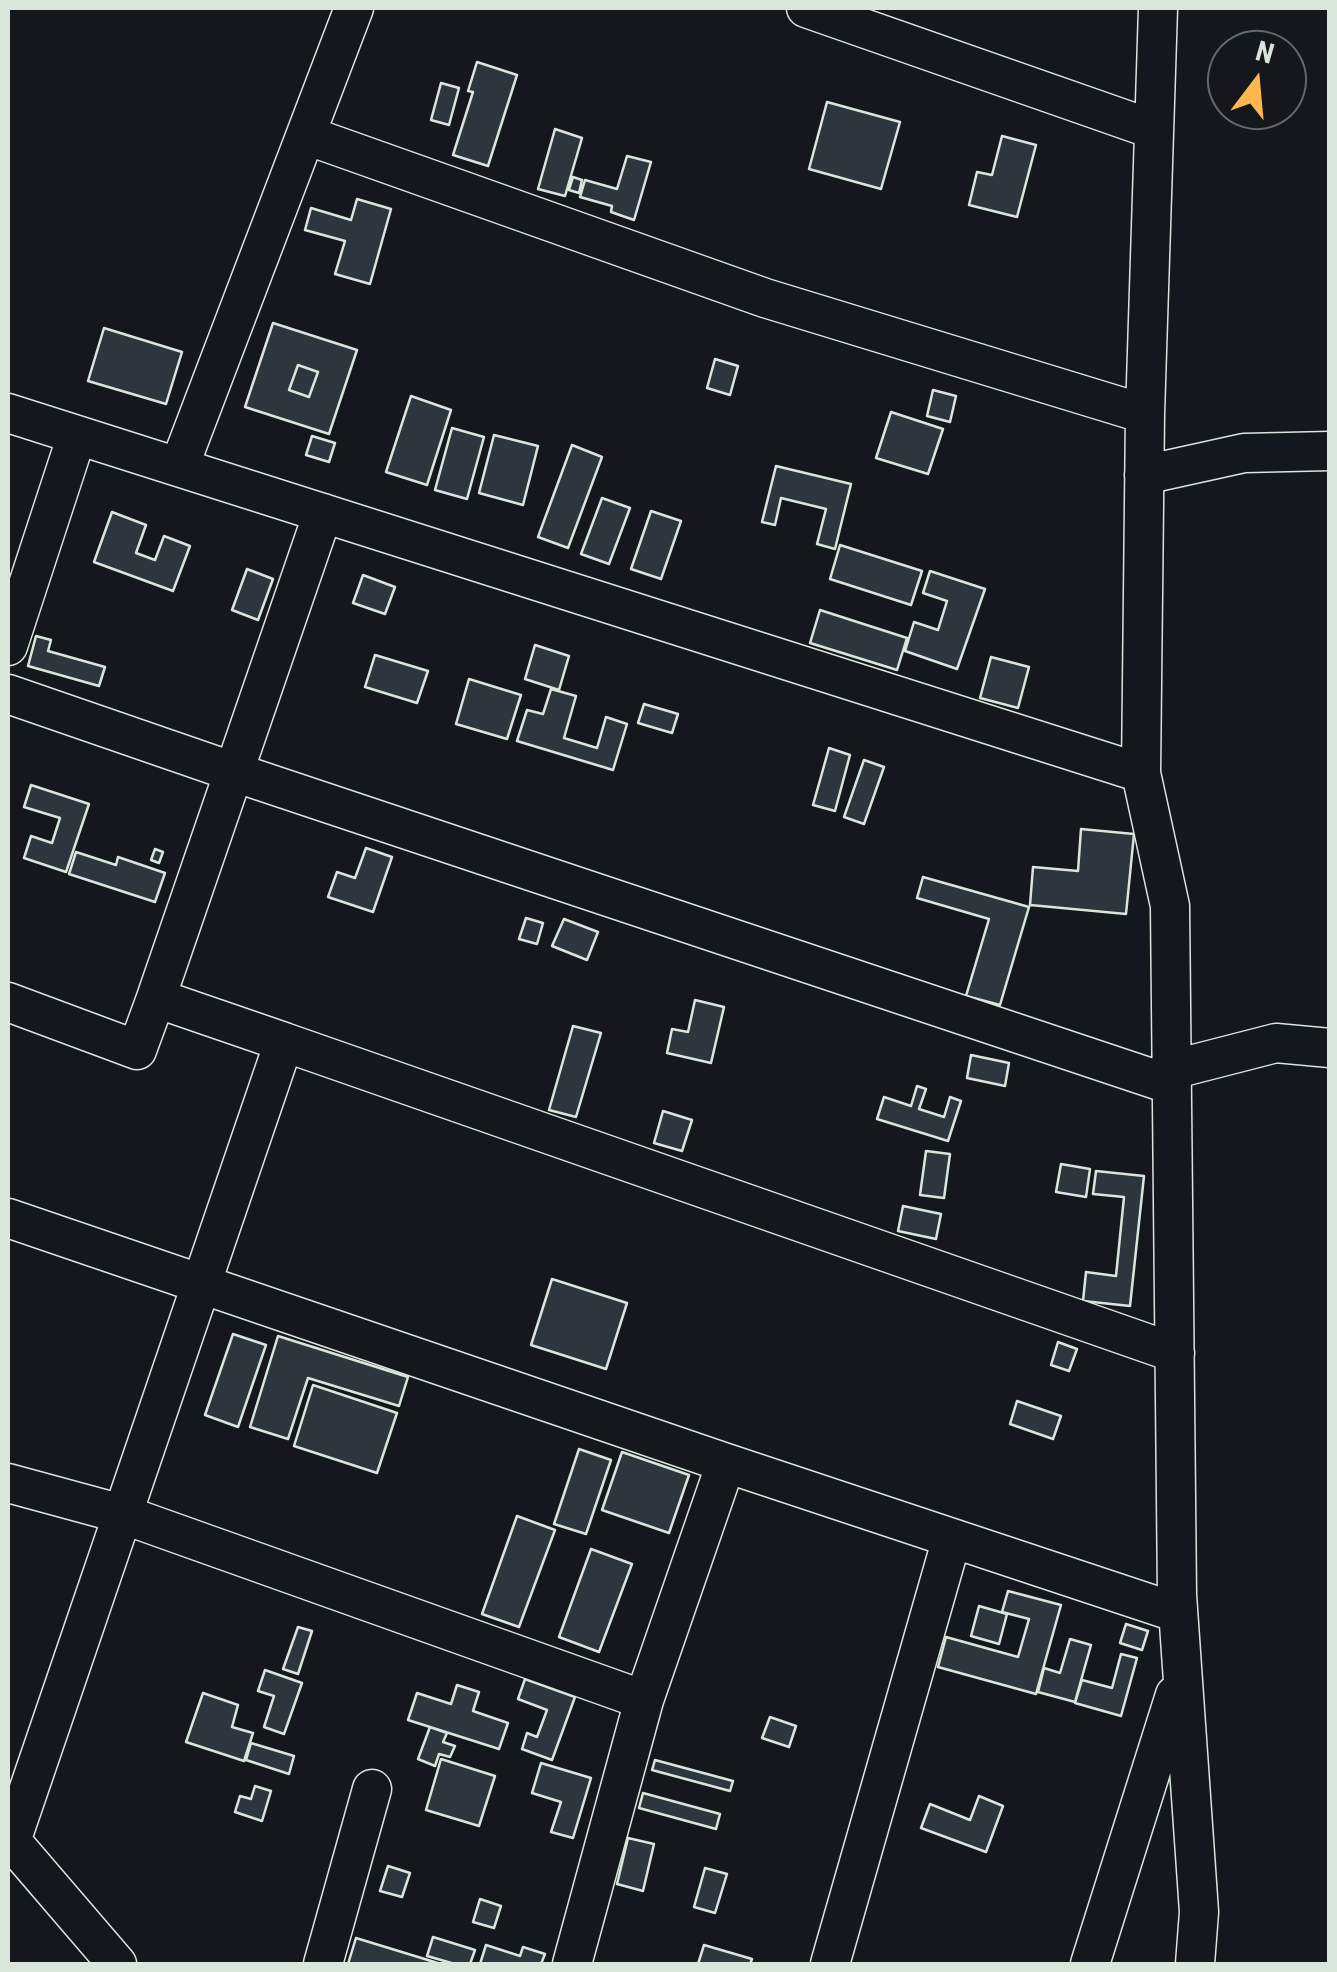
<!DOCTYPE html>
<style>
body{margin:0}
#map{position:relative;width:1337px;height:1972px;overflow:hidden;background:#14181c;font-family:"Roboto Condensed",sans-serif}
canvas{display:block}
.frame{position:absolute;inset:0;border:10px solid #d8e6dc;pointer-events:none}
.north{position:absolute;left:1207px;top:30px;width:100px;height:100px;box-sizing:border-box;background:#14181c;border:2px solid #626a69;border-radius:50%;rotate:16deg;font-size:28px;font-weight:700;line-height:40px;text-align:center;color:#d8e6dc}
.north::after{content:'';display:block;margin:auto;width:35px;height:45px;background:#ffb74d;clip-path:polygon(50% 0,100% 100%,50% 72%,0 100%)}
</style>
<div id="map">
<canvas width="1337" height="1972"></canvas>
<div class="frame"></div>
<div class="north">N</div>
</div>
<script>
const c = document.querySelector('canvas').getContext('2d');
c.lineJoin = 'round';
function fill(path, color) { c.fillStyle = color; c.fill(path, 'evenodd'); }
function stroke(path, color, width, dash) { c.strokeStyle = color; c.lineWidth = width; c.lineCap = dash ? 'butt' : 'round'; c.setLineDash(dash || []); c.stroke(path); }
const building = new Path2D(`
 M 477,62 L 517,75 L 488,166 L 453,155 L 473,92 L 468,91 Z
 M 441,83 L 459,88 L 449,125 L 431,120 Z
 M 827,102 L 900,122 L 881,189 L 809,169 Z
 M 555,129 L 582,138 L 565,196 L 538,189 Z
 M 1002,136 L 1036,145 L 1017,217 L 969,205 L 977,172 L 992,175 Z
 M 627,156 L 651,162 L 634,220 L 611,212 L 612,206 L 580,197 L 585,180 L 617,189 Z
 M 573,177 L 582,180 L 579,193 L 569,190 Z
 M 357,199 L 391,209 L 370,284 L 335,274 L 345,241 L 305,230 L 311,208 L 351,220 Z
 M 273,323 L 357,350 L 329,434 L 245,407 ZM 298,365 L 318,372 L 309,397 L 289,390 Z
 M 104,328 L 182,352 L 166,404 L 88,381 Z
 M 715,359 L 738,366 L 730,395 L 707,388 Z
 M 298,365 L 318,372 L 309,397 L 289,390 Z
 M 933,390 L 956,396 L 950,422 L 927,416 Z
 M 411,396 L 451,410 L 427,485 L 386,472 Z
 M 891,412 L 943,429 L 928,474 L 876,458 Z
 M 452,428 L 484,437 L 467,499 L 435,490 Z
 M 494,435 L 538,446 L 523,505 L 479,493 Z
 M 312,436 L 335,443 L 329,462 L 306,455 Z
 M 572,445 L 602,457 L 568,548 L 538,537 Z
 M 776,466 L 851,484 L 835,549 L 817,544 L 826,509 L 781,498 L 775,525 L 762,522 Z
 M 602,498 L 630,508 L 609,564 L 581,554 Z
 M 651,511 L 681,521 L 661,579 L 631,569 Z
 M 112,512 L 146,525 L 136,553 L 155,560 L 164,536 L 190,546 L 173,591 L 94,562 Z
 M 840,545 L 922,571 L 911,605 L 830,579 Z
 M 247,569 L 273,579 L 258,620 L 232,610 Z
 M 930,571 L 985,589 L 957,669 L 905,651 L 914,622 L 938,630 L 947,601 L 923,593 Z
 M 363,575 L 395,587 L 385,614 L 353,603 Z
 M 820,610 L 907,638 L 897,670 L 810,643 Z
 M 36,636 L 51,640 L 48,651 L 105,667 L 99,686 L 28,666 Z
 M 535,645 L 569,656 L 559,690 L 525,679 Z
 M 375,655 L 428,671 L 417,703 L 365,687 Z
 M 991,657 L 1029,667 L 1018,708 L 980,698 Z
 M 469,679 L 521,695 L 507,739 L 456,724 Z
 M 551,689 L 576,696 L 564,738 L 597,748 L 606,717 L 627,724 L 613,770 L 517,741 L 527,710 L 543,714 Z
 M 644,704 L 678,714 L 672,733 L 638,723 Z
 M 829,748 L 850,755 L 835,811 L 813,805 Z
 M 864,760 L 884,767 L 864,824 L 844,817 Z
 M 31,785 L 89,804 L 66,872 L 24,858 L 31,836 L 52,843 L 60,818 L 24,807 Z
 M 1081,829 L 1134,834 L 1126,914 L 1030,905 L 1033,867 L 1078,871 Z
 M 366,848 L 392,857 L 373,912 L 328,897 L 337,872 L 355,878 Z
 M 155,849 L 163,852 L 159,863 L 151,860 Z
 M 76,852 L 116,865 L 118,857 L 165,873 L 155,902 L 69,874 Z
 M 923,877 L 1029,907 L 1000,1005 L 966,996 L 989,919 L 917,898 Z
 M 526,918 L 543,923 L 537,944 L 519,939 Z
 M 564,919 L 598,932 L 587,960 L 552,946 Z
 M 695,1000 L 724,1007 L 711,1063 L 667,1053 L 672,1029 L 688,1032 Z
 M 573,1026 L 601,1033 L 576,1117 L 549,1110 Z
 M 971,1055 L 1009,1063 L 1005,1086 L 967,1078 Z
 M 917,1086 L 926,1089 L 919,1109 L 944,1117 L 950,1097 L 961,1101 L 948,1141 L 877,1119 L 884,1097 L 911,1106 Z
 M 663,1111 L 692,1120 L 682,1151 L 654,1143 Z
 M 926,1151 L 950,1154 L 944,1198 L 920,1195 Z
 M 1061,1164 L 1090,1169 L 1086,1197 L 1056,1192 Z
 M 1096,1171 L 1144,1176 L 1130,1306 L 1083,1301 L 1086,1272 L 1116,1276 L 1124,1197 L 1093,1194 Z
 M 903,1206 L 941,1214 L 936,1239 L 898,1231 Z
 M 552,1279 L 627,1303 L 606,1369 L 531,1345 Z
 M 233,1334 L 266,1345 L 238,1427 L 205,1415 Z
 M 278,1336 L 408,1377 L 399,1406 L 308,1378 L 288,1439 L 250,1427 Z
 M 1058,1342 L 1077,1349 L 1069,1371 L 1051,1365 Z
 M 313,1385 L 397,1413 L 377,1473 L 294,1446 Z
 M 1017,1401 L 1061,1416 L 1053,1439 L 1010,1424 Z
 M 579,1449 L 611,1460 L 586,1534 L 554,1524 Z
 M 622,1452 L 689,1475 L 669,1533 L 602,1510 Z
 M 517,1516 L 555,1530 L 519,1627 L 482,1614 Z
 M 591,1549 L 632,1564 L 599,1652 L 559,1637 Z
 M 1008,1591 L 1061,1605 L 1036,1694 L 938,1667 L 946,1637 L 1018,1657 L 1029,1619 L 1002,1612 Z
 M 979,1606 L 1007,1614 L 999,1644 L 971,1636 Z
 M 1126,1624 L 1148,1631 L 1142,1650 L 1120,1643 Z
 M 298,1627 L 312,1631 L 298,1674 L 283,1669 Z
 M 1070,1639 L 1091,1645 L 1075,1702 L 1038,1692 L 1044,1668 L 1060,1673 Z
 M 1121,1654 L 1137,1658 L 1121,1716 L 1075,1703 L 1082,1680 L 1112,1688 Z
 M 265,1670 L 302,1683 L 284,1734 L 264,1727 L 274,1696 L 258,1691 Z
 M 525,1679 L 575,1697 L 552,1760 L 522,1749 L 527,1733 L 537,1737 L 547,1710 L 518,1699 Z
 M 457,1685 L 479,1692 L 473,1711 L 508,1723 L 499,1749 L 408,1720 L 417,1693 L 451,1704 Z
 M 203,1693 L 238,1705 L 232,1727 L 253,1733 L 244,1761 L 186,1742 Z
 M 770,1717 L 796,1726 L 789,1747 L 762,1738 Z
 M 430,1727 L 447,1733 L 443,1742 L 455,1746 L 450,1757 L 439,1754 L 435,1766 L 418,1759 Z
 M 251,1743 L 294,1756 L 289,1774 L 246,1760 Z
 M 441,1759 L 495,1776 L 479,1826 L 426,1810 Z
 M 655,1760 L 733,1781 L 730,1791 L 652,1770 Z
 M 541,1763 L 591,1778 L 573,1838 L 551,1832 L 561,1802 L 532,1793 Z
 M 255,1786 L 271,1791 L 262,1821 L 235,1812 L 240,1796 L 251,1799 Z
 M 643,1793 L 720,1814 L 716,1829 L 639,1808 Z
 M 979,1796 L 1003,1806 L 986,1852 L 921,1828 L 930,1804 L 970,1820 Z
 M 628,1838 L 654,1844 L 643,1891 L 617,1884 Z
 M 388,1866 L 410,1873 L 402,1897 L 380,1891 Z
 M 705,1868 L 727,1874 L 715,1913 L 694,1907 Z
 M 480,1899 L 501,1906 L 494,1928 L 473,1922 Z
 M 433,1937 L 475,1950 L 470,1964 L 455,1964 L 427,1956 Z
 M 356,1938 L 441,1964 L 348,1964 Z
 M 486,1945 L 520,1956 L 523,1947 L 545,1954 L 541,1964 L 480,1964 Z
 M 704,1945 L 752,1959 L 750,1964 L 698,1964 Z`);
const minor = new Path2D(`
 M 806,8 L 1152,129
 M 306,135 L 765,298 L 1145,414
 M 8,413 L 1141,773 L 1145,414 L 1158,8
 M 179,467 L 354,8
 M 1144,475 L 1244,453 L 1330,451
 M 8,646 L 77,435
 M 8,694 L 234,772 L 1172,1085
 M 1141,773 L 1170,906 L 1177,1595 L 1199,1912 L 1195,1964
 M 8,1002 L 137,1050 L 156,998
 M 284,1042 L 156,998 L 323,513
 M 1171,1070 L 1276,1043 L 1330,1048
 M 8,1218 L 726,1463 L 1178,1613
 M 8,1483 L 122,1514 L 644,1700 L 726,1463
 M 8,1837 L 117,1964
 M 8,1850 L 284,1042 L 1175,1353
 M 323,1964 L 372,1789
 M 572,1964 L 644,1700
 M 830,1964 L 952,1538
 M 1090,1964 L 1175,1695`);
fill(building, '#2c363c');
stroke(building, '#d8e6dc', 2.5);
stroke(minor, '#d8e6dc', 41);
stroke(minor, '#14181c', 38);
</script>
